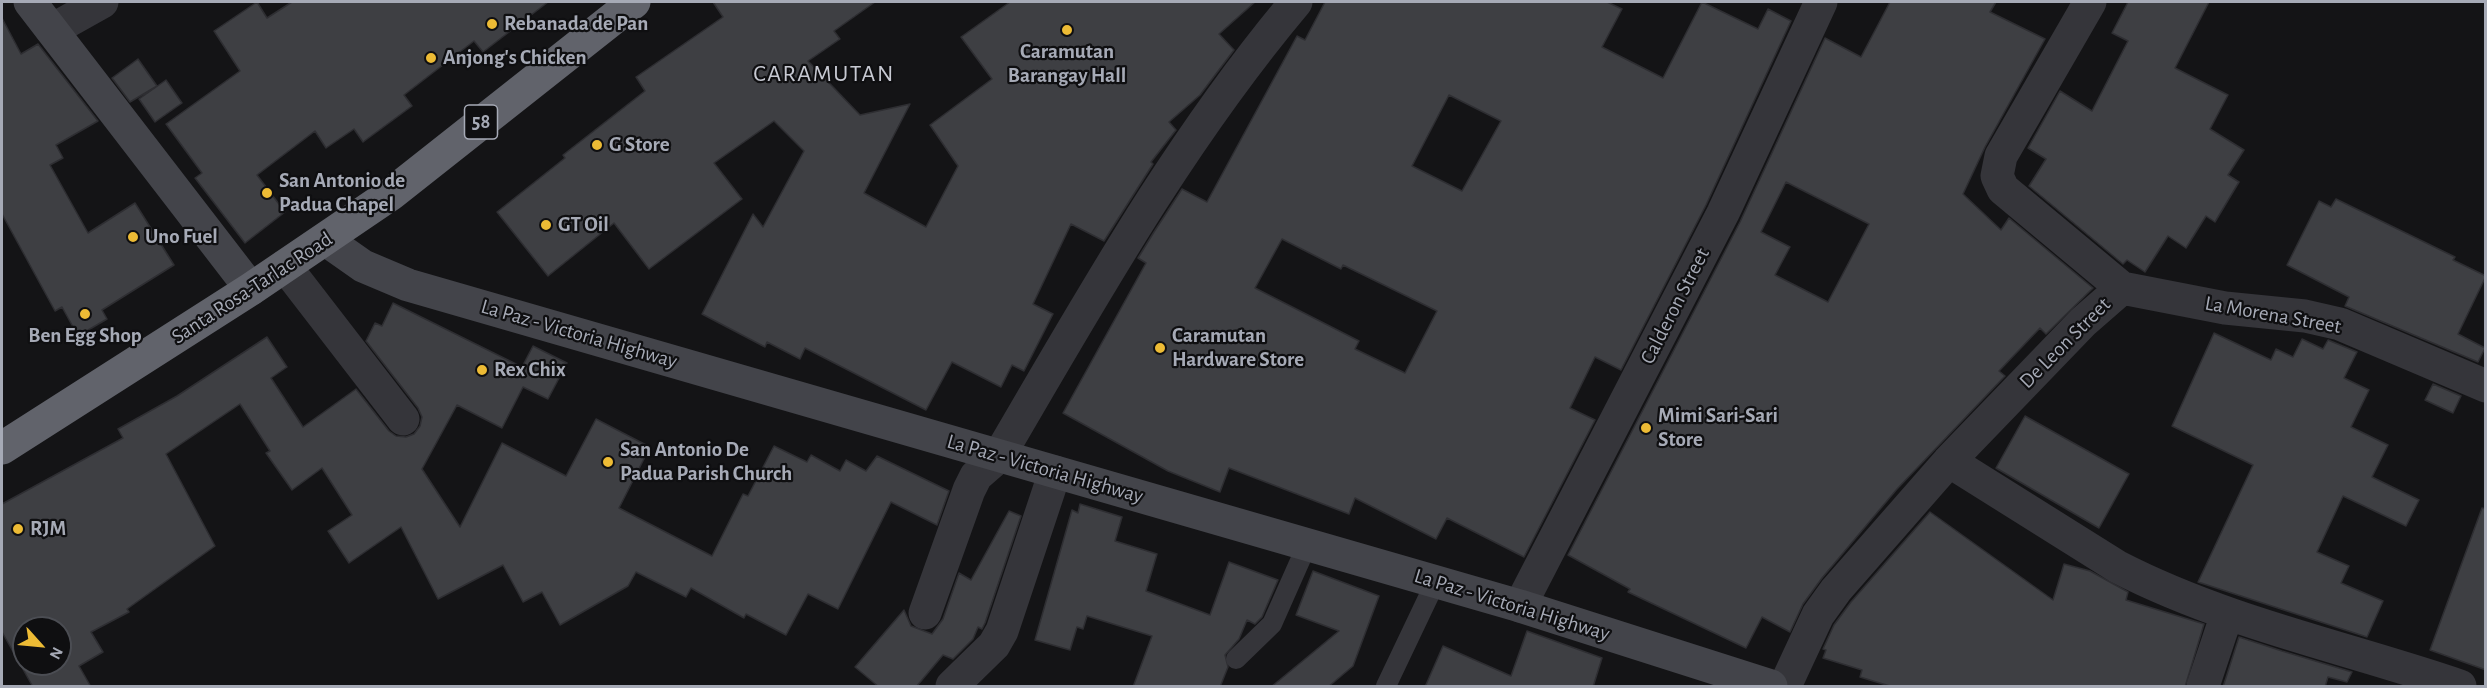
<!DOCTYPE html>
<style>
body{margin:0}
#map{position:relative;width:2487px;height:688px;overflow:hidden;background:#141416;font-family:"Alegreya Sans",sans-serif}
canvas{display:block}
.frame{position:absolute;inset:0;border:3px solid #a6aab6;pointer-events:none}
.north{position:absolute;left:12px;top:616px;width:60px;height:60px;box-sizing:border-box;background:#0f0f11;border:2px solid #4b4d53;border-radius:50%;rotate:117deg;font-size:16px;font-weight:700;line-height:24px;text-align:center;color:#a6aab6}
.north::after{content:'';display:block;margin:auto;width:21px;height:27px;background:#edbb35;clip-path:polygon(50% 0,100% 100%,50% 72%,0 100%)}
</style>
<div id="map">
<canvas width="2487" height="688"></canvas>
<div class="frame"></div>
<div class="north">N</div>
</div>
<script>
const c = document.querySelector('canvas').getContext('2d');
c.lineJoin = 'round';
function fill(path, color) { c.fillStyle = color; c.fill(path, 'evenodd'); }
function stroke(path, color, width, dash) { c.strokeStyle = color; c.lineWidth = width; c.lineCap = dash ? 'butt' : 'round'; c.setLineDash(dash || []); c.stroke(path); }
function label(font, color, halo, rows, align = 'center') {
  c.font = font + ' "Alegreya Sans",sans-serif'; c.lineWidth = 4.5; c.setLineDash([]); c.textBaseline = 'middle'; c.strokeStyle = halo; c.fillStyle = color; for (const [text, x, y, turn = 0] of rows) {
    c.save(); c.translate(x, y); c.rotate((+turn || 0) * Math.PI / 180); c.textAlign = isNaN(turn) ? turn : align; if (halo) c.strokeText(text, 0, 0); c.fillText(text, 0, 0); c.restore();
  }
}
const building = new Path2D(`
 M 257,2 L 267,18 L 292,2 L 548,2 L 483,52 L 474,41 L 404,95 L 412,106 L 363,142 L 354,129 L 326,148 L 315,131 L 257,175 L 285,212 L 245,243 L 195,178 L 202,173 L 166,124 L 240,71 L 214,31 Z
 M 713,2 L 875,2 L 834,31 L 840,39 L 808,61 L 860,115 L 910,104 L 864,193 L 926,227 L 958,166 L 930,125 L 992,79 L 961,37 L 1010,2 L 1255,2 L 1219,34 L 1234,50 L 1200,95 L 1169,122 L 1176,130 L 1151,162 L 1153,164 L 1104,241 L 1071,224 L 1033,304 L 1053,314 L 1024,371 L 1012,365 L 1001,387 L 952,362 L 926,410 L 805,348 L 800,359 L 767,342 L 765,347 L 702,314 L 753,214 L 763,227 L 804,151 L 774,121 L 714,163 L 742,199 L 649,269 L 614,223 L 548,276 L 497,212 L 565,158 L 563,155 L 645,91 L 636,77 L 723,17 Z
 M 1325,2 L 1607,2 L 1622,9 L 1602,47 L 1663,78 L 1702,2 L 1758,29 L 1768,9 L 1791,21 L 1706,205 L 1621,370 L 1595,357 L 1570,408 L 1595,420 L 1524,557 L 1447,518 L 1436,539 L 1355,498 L 1349,514 L 1229,468 L 1220,492 L 1168,471 L 1063,413 L 1146,263 L 1138,258 L 1154,232 L 1182,189 L 1207,202 L 1297,36 L 1305,40 ZM 1449,95 L 1501,121 L 1462,191 L 1412,166 ZM 1282,239 L 1341,269 L 1343,265 L 1437,311 L 1405,373 L 1355,349 L 1359,341 L 1255,288 Z
 M 1890,2 L 1996,2 L 1990,12 L 2045,39 L 1985,147 L 1963,194 L 2001,230 L 2009,218 L 2093,288 L 2046,334 L 2040,328 L 1999,371 L 2005,376 L 1897,489 L 1822,578 L 1803,604 L 1790,632 L 1762,617 L 1746,648 L 1628,592 L 1630,589 L 1568,555 L 1740,222 L 1825,38 L 1861,57 ZM 1786,182 L 1869,224 L 1828,302 L 1775,275 L 1790,247 L 1761,232 Z
 M 2128,2 L 2209,2 L 2175,68 L 2228,95 L 2210,129 L 2244,150 L 2228,175 L 2239,182 L 2215,222 L 2206,216 L 2186,248 L 2168,236 L 2145,272 L 2127,260 L 2123,264 L 2029,186 L 2046,159 L 2028,148 L 2060,91 L 2092,111 L 2128,41 L 2112,33 Z
 M 2,18 L 21,54 L 38,44 L 98,121 L 56,145 L 63,158 L 50,165 L 88,233 L 135,203 L 174,265 L 102,310 L 107,319 L 78,336 L 62,307 L 55,311 L 2,214 Z
 M 138,59 L 157,86 L 130,102 L 112,78 Z
 M 166,80 L 182,103 L 155,122 L 139,99 Z
 M 2336,199 L 2455,257 L 2453,260 L 2486,276 L 2458,334 L 2485,348 L 2478,362 L 2345,306 L 2349,297 L 2287,265 L 2319,201 L 2331,207 Z
 M 393,303 L 522,367 L 533,346 L 567,363 L 548,399 L 523,387 L 502,428 L 457,405 L 422,469 L 460,527 L 502,443 L 566,476 L 596,419 L 650,447 L 619,508 L 712,556 L 743,494 L 748,496 L 774,446 L 807,462 L 811,455 L 840,471 L 846,460 L 866,471 L 877,456 L 949,491 L 937,525 L 891,502 L 838,609 L 808,594 L 786,635 L 746,614 L 744,618 L 691,588 L 686,597 L 636,572 L 628,586 L 560,625 L 542,592 L 523,602 L 503,565 L 438,599 L 401,527 L 349,563 L 328,531 L 352,515 L 322,468 L 292,490 L 266,453 L 270,451 L 240,404 L 166,454 L 215,546 L 127,609 L 129,612 L 91,632 L 103,652 L 79,666 L 91,687 L 33,687 L 2,632 L 2,504 L 123,438 L 118,429 L 177,396 L 267,337 L 287,367 L 271,378 L 303,427 L 356,389 L 389,431 L 396,436 L 406,437 L 414,434 L 420,426 L 422,417 L 418,408 L 366,341 L 375,323 L 382,326 ZM 24,628 L 60,628 L 60,664 L 24,664 Z
 M 2214,333 L 2271,360 L 2276,349 L 2293,357 L 2302,339 L 2323,349 L 2328,340 L 2357,352 L 2344,378 L 2369,390 L 2351,427 L 2388,445 L 2372,477 L 2419,500 L 2406,526 L 2343,496 L 2317,552 L 2349,566 L 2341,583 L 2383,601 L 2367,637 L 2198,582 L 2253,465 L 2172,426 Z
 M 2433,384 L 2461,396 L 2453,413 L 2425,400 Z
 M 2025,416 L 2129,474 L 2099,528 L 1996,468 Z
 M 1080,504 L 1122,517 L 1115,541 L 1157,554 L 1146,591 L 1210,615 L 1229,562 L 1278,580 L 1262,617 L 1255,624 L 1247,620 L 1239,639 L 1225,655 L 1228,667 L 1220,687 L 1133,687 L 1152,636 L 1087,616 L 1083,629 L 1077,627 L 1070,650 L 1035,640 L 1072,510 L 1078,513 Z
 M 2482,508 L 2486,509 L 2486,670 L 2430,650 Z
 M 1009,511 L 1021,516 L 985,623 L 982,629 L 978,627 L 973,639 L 953,659 L 943,655 L 916,687 L 879,687 L 855,667 L 904,610 L 911,626 L 932,634 L 943,619 L 959,573 L 971,580 Z
 M 1930,512 L 2053,600 L 2064,564 L 2090,571 L 2128,592 L 2126,600 L 2204,624 L 2185,687 L 1893,687 L 1860,677 L 1862,670 L 1823,658 L 1826,650 L 1823,649 L 1834,625 L 1851,602 Z
 M 1313,571 L 1379,596 L 1353,666 L 1328,687 L 1271,687 L 1339,631 L 1296,615 Z
 M 1527,631 L 1602,658 L 1593,687 L 1425,687 L 1443,646 L 1511,676 Z
 M 2239,637 L 2282,651 L 2352,672 L 2347,682 L 2328,677 L 2325,687 L 2223,687 Z`);
const lane = new Path2D(`
 M 1236,659 L 1272,624 L 1307,545
 M 1386,686 L 1436,581`);
const street = new Path2D(`
 M 2090,2 L 2001,156 L 1997,176 L 2003,189 L 2122,288 L 2225,308 L 2305,316 L 2340,324 L 2486,386
 M 52,30 L 102,2
 M 285,266 L 403,419
 M 1949,461 L 2118,567 C 2227,623 2346,647 2460,686
 M 1520,606 L 1723,213 L 1821,2
 M 925,613 L 969,490 L 976,476 L 999,456 C 1091,299 1179,141 1296,2
 M 952,686 L 994,645 L 1002,631 L 1055,472
 M 1785,686 L 1818,615 L 1836,590 L 1949,461 L 2083,322 L 2122,288
 M 2203,686 L 2227,614`);
const secondary = new Path2D(`
 M 30,2 L 251,289
 M 326,240 L 363,266 L 408,285 L 1520,606 L 1771,686`);
const highway = new Path2D(`
 M 2,448 L 251,289 L 391,194 L 634,2`);
const markers = [
 [492,24,6,"#edbb35"],
 [1067,30,6,"#edbb35"],
 [431,58,6,"#edbb35"],
 [597,145,6,"#edbb35"],
 [267,193,6,"#edbb35"],
 [546,225,6,"#edbb35"],
 [133,237,6,"#edbb35"],
 [85,314,6,"#edbb35"],
 [1160,348,6,"#edbb35"],
 [482,370,6,"#edbb35"],
 [1646,428,6,"#edbb35"],
 [608,462,6,"#edbb35"],
 [18,529,6,"#edbb35"]
];
const shields = [
 [481,122,33]
];
const shieldNames = [
 ["58",481,122]
];
const poiNames = [
 ["Rebanada de Pan",504,24],
 ["Caramutan",1067,52,"center"],
 ["Barangay Hall",1067,76,"center"],
 ["Anjong's Chicken",443,58],
 ["G Store",609,145],
 ["San Antonio de",279,181],
 ["Padua Chapel",279,205],
 ["GT Oil",558,225],
 ["Uno Fuel",145,237],
 ["Ben Egg Shop",85,336,"center"],
 ["Caramutan",1172,336],
 ["Hardware Store",1172,360],
 ["Rex Chix",494,370],
 ["Mimi Sari-Sari",1658,416],
 ["Store",1658,440],
 ["San Antonio De",620,450],
 ["Padua Parish Church",620,474],
 ["RJM",30,529]
];
const streetNames = [
 ["Santa Rosa-Tarlac Road",252,288,-33],
 ["Calderon Street",1675,306,-63],
 ["La Morena Street",2273,315,10],
 ["La Paz - Victoria Highway",579,334,16],
 ["De Leon Street",2065,343,-45],
 ["La Paz - Victoria Highway",1045,469,16],
 ["La Paz - Victoria Highway",1512,605,17]
];
const quarterNames = [
 ["CARAMUTAN",824,74]
];
fill(building, '#3e3f43');
stroke(building, '#2e2e32', 1.5);
stroke(lane, '#35353a', 20);
stroke(street, '#35353a', 33);
stroke(secondary, '#43444a', 33);
stroke(highway, '#61636b', 33);
for (const [x, y, r, color] of markers) { const dot = new Path2D(); dot.arc(x, y, r, 0, 2 * Math.PI); c.fillStyle = color; c.fill(dot); stroke(dot, '#0f0f11', 2); }
for (const [x, y, w] of shields) { const box = new Path2D(); box.roundRect(x - w / 2, y - 17, w, 34, 4.5); c.fillStyle = '#0f0f11'; c.fill(box); stroke(box, '#a6aab6', 1.5); }
label('bold 20px', '#a6aab6', null, shieldNames);
label('bold 21px', '#a6aab6', '#0f0f11', poiNames, 'left');
label('21px', '#a6aab6', '#0f0f11', streetNames);
c.letterSpacing = '1.5px';
label('24px', '#c7c9d2', '#0f0f11', quarterNames);
c.letterSpacing = '0px';
</script>
